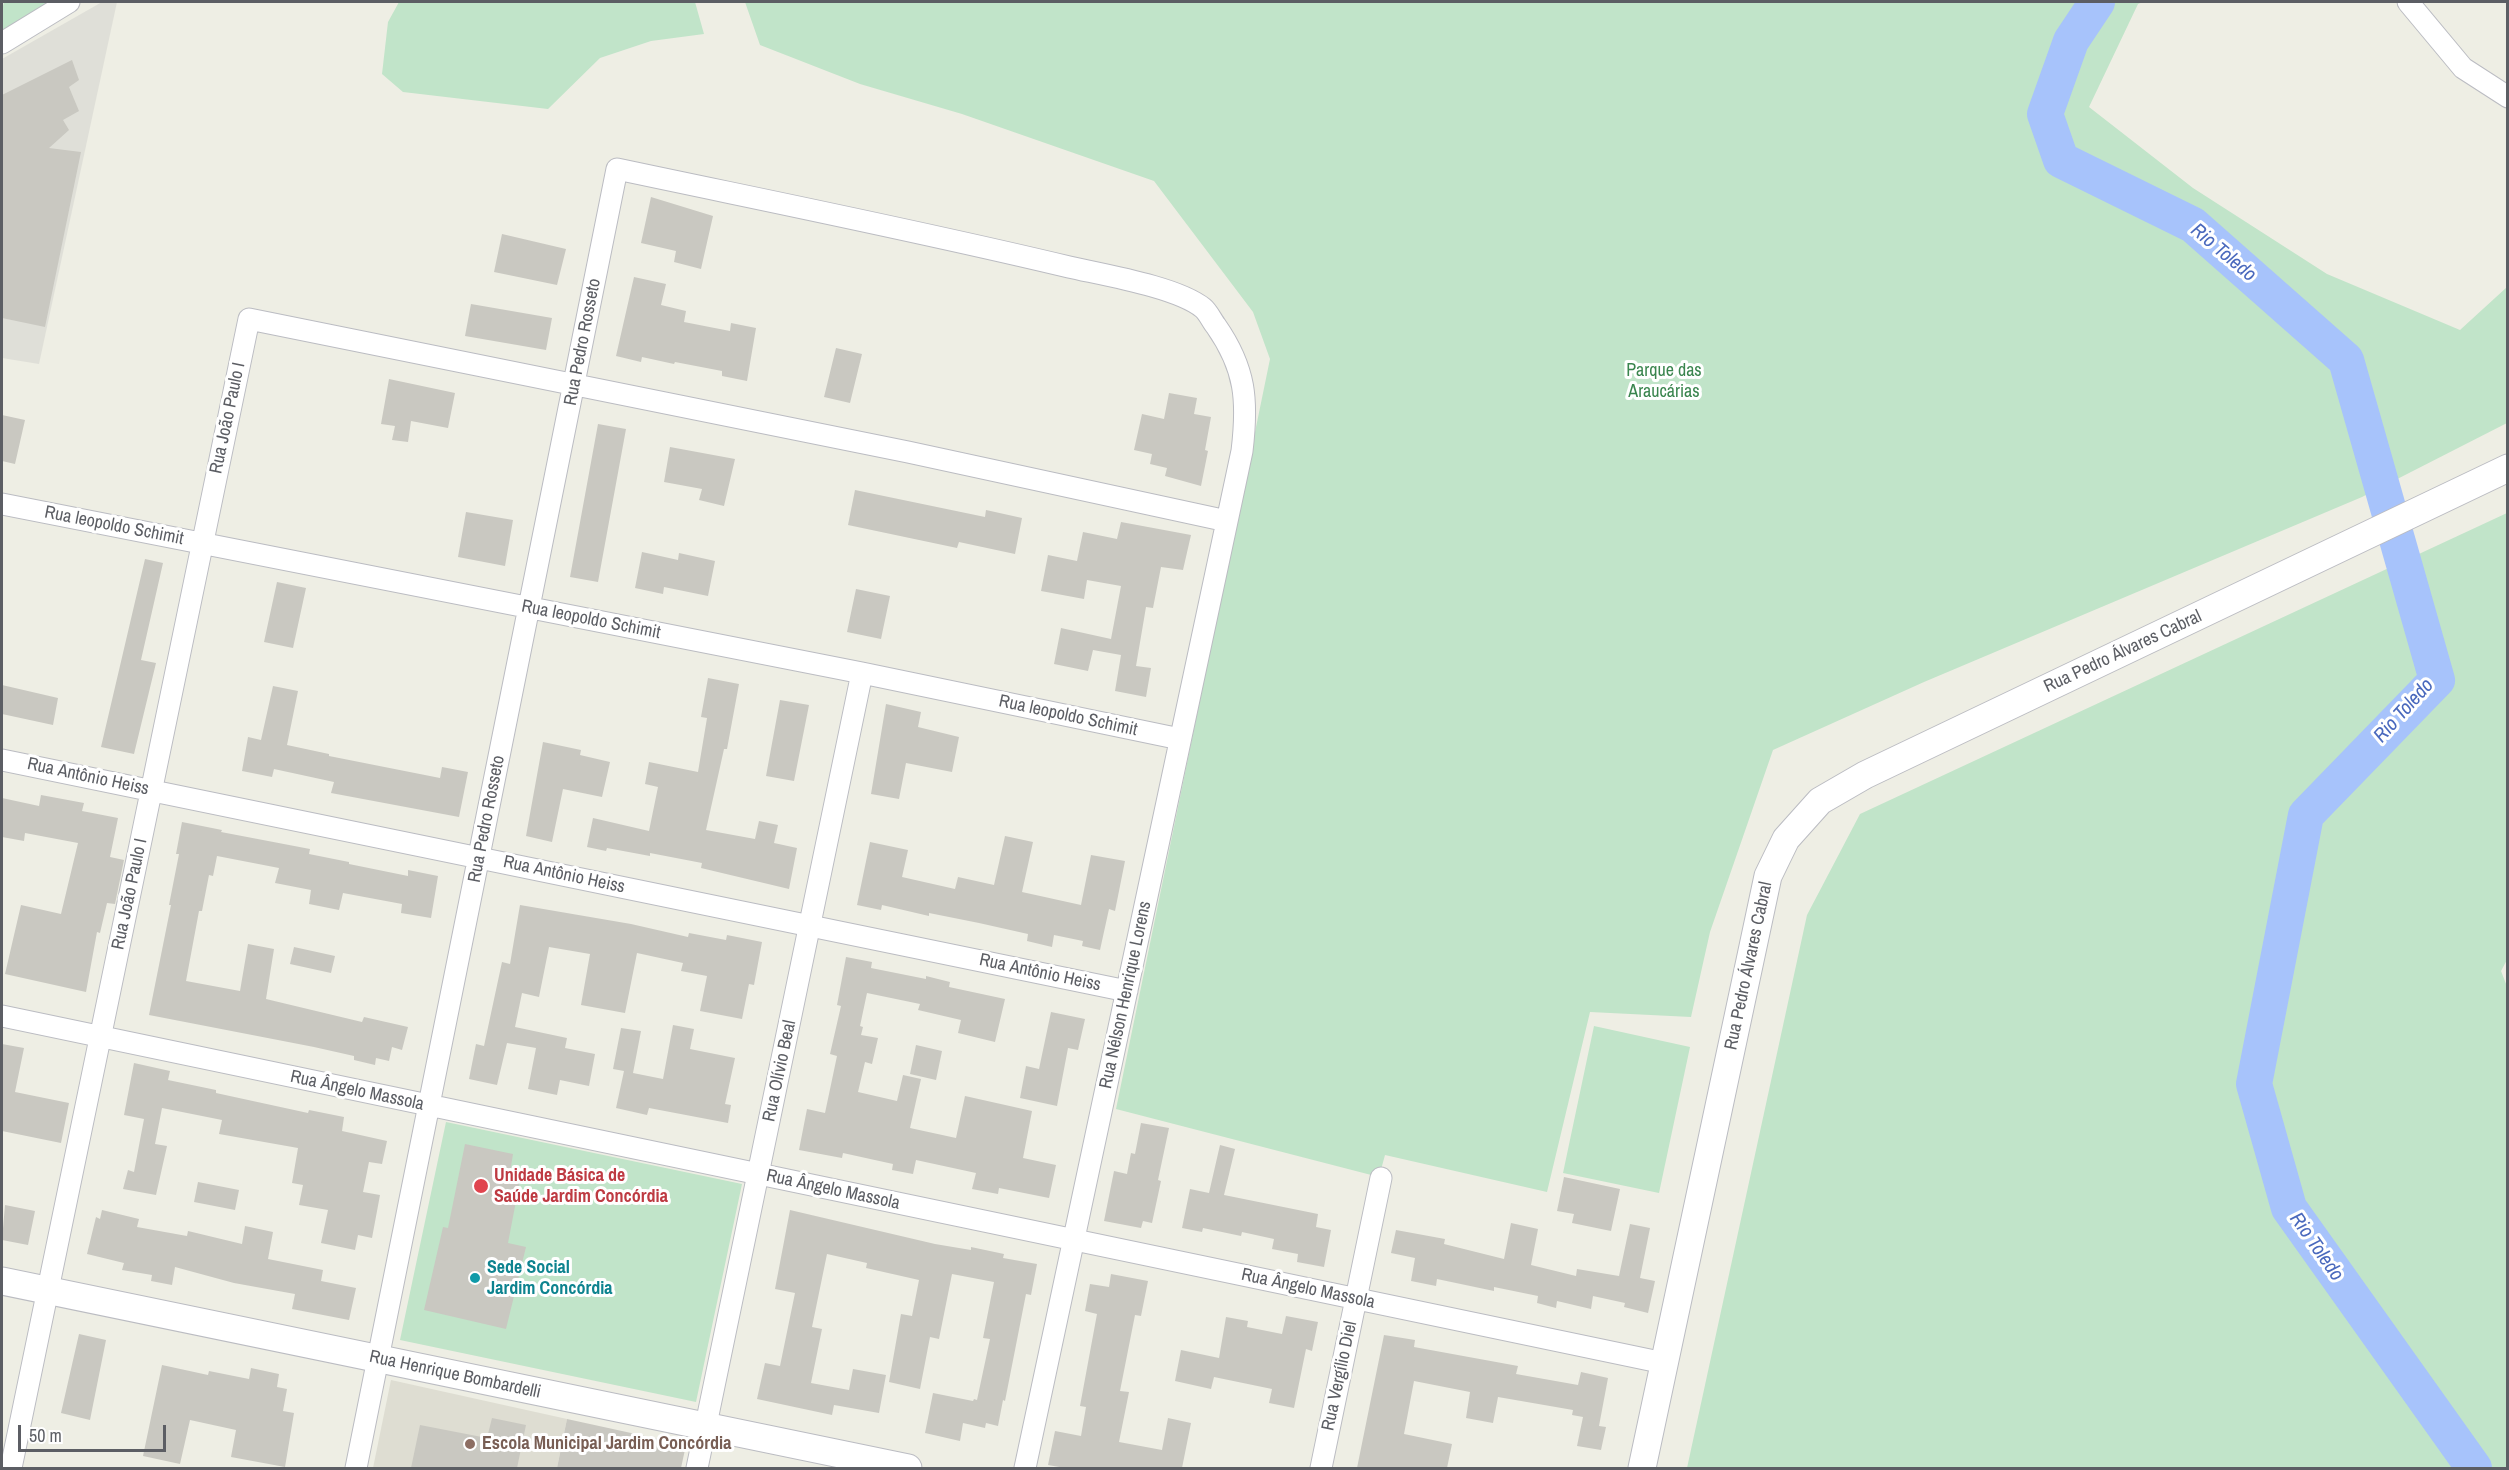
<!DOCTYPE html>
<meta charset="utf-8">
<style>
body{margin:0}
#map{position:relative;width:2509px;height:1470px;overflow:hidden;background:#eeeee4;font-family:"Archivo Narrow",sans-serif}
canvas{display:block}
.frame{position:absolute;inset:0;border:3px solid #5c5e64;pointer-events:none}
.scale{position:absolute;left:18px;top:1425px;width:148px;height:27px;box-sizing:border-box;border:3px solid #5c5e64;border-top:0;padding-left:8px;font-size:18px;line-height:21px;white-space:nowrap;color:#5c5e64;-webkit-text-stroke:4px #fff;paint-order:stroke}
</style>
<div id="map">
<canvas width="2509" height="1470"></canvas>
<div class="frame"></div>
<div class="scale">50 m</div>
</div>
<script>
const c = document.querySelector('canvas').getContext('2d');
c.lineJoin = 'round';
function fill(path, color) { c.fillStyle = color; c.fill(path, 'evenodd'); }
function stroke(path, color, width, dash) { c.strokeStyle = color; c.lineWidth = width; c.lineCap = dash ? 'butt' : 'round'; c.setLineDash(dash || []); c.stroke(path); }
function label(font, color, halo, rows, align = 'center') {
  c.font = font + ' "Archivo Narrow",sans-serif'; c.lineWidth = 6; c.setLineDash([]); c.textBaseline = 'middle'; c.strokeStyle = halo; c.fillStyle = color; for (const [text, x, y, turn = 0] of rows) {
    c.save(); c.translate(x, y); c.rotate((+turn || 0) * Math.PI / 180); c.textAlign = isNaN(turn) ? turn : align; if (halo) c.strokeText(text, 0, 0); c.fillText(text, 0, 0); c.restore();
  }
}
const industrial = new Path2D(`
 M 102,2 L 117,2 L 39,364 L 2,358 L 2,59 Z`);
const education = new Path2D(`
 M 391,1380 L 567,1419 L 557,1468 L 373,1468 Z`);
const green = new Path2D(`
 M 4,2 L 53,2 L 2,33 L 2,10 Z
 M 399,2 L 695,2 L 704,34 L 651,41 L 600,58 L 548,109 L 403,92 L 382,74 L 388,22 Z
 M 745,2 L 2143,2 L 2138,4 L 2089,107 L 2193,188 L 2327,274 L 2460,330 L 2507,287 L 2507,423 L 2362,497 L 1924,682 L 1773,750 L 1710,932 L 1691,1017 L 1590,1012 L 1547,1192 L 1385,1155 L 1379,1177 L 1116,1109 L 1270,359 L 1253,312 L 1154,181 L 962,114 L 860,84 L 760,45 Z
 M 2507,513 L 2508,958 L 2501,971 L 2508,989 L 2507,1468 L 1687,1468 L 1807,915 L 1860,814 Z
 M 1594,1026 L 1690,1047 L 1659,1193 L 1563,1173 Z
 M 446,1122 L 742,1184 L 696,1402 L 400,1340 Z`);
const river = new Path2D(`
 M 2097,2 L 2071,41 L 2045,114 L 2061,160 L 2193,225 L 2346,360 L 2437,680 L 2306,815 L 2254,1084 L 2289,1208 L 2474,1468`);
const building = new Path2D(`
 M 72,60 L 79,80 L 69,87 L 79,111 L 63,120 L 69,130 L 49,148 L 81,152 L 45,327 L 2,318 L 2,95 Z
 M 651,197 L 713,216 L 701,269 L 674,262 L 676,251 L 641,243 Z
 M 502,234 L 566,249 L 557,285 L 494,272 Z
 M 634,277 L 666,284 L 661,305 L 686,311 L 684,322 L 730,331 L 731,323 L 756,328 L 747,381 L 722,376 L 722,371 L 675,362 L 674,364 L 642,357 L 641,362 L 616,356 Z
 M 471,304 L 552,318 L 546,350 L 465,336 Z
 M 836,348 L 862,354 L 850,403 L 824,397 Z
 M 389,379 L 455,393 L 448,428 L 411,421 L 408,442 L 392,440 L 395,426 L 381,424 Z
 M 1169,393 L 1197,398 L 1194,414 L 1211,417 L 1205,450 L 1208,451 L 1201,486 L 1165,476 L 1167,468 L 1150,464 L 1152,454 L 1134,450 L 1142,414 L 1164,419 Z
 M 2,415 L 25,420 L 15,464 L 2,461 Z
 M 598,424 L 626,429 L 598,582 L 570,577 Z
 M 670,447 L 735,459 L 724,506 L 699,500 L 702,489 L 664,482 Z
 M 855,490 L 985,517 L 986,510 L 1022,518 L 1015,554 L 959,542 L 957,548 L 848,525 Z
 M 466,512 L 513,520 L 505,566 L 458,557 Z
 M 1121,522 L 1191,535 L 1183,570 L 1161,567 L 1153,608 L 1146,607 L 1136,666 L 1151,668 L 1146,697 L 1115,691 L 1121,655 L 1093,650 L 1088,671 L 1054,664 L 1061,628 L 1111,639 L 1121,586 L 1087,580 L 1084,599 L 1041,591 L 1048,555 L 1077,561 L 1083,532 L 1117,539 Z
 M 642,552 L 678,560 L 679,553 L 715,561 L 708,596 L 664,587 L 663,594 L 635,588 Z
 M 145,559 L 163,563 L 141,660 L 156,663 L 134,754 L 101,747 Z
 M 277,582 L 306,588 L 293,648 L 264,642 Z
 M 856,589 L 890,596 L 881,639 L 847,632 Z
 M 708,678 L 739,684 L 727,749 L 724,749 L 706,830 L 755,839 L 759,821 L 778,825 L 774,843 L 797,848 L 789,889 L 701,868 L 702,863 L 650,853 L 650,856 L 607,848 L 606,851 L 587,847 L 593,818 L 649,831 L 658,787 L 645,784 L 649,762 L 698,772 L 707,718 L 701,717 Z
 M 2,685 L 58,698 L 53,725 L 2,714 Z
 M 273,686 L 298,691 L 287,745 L 329,754 L 329,756 L 440,778 L 442,767 L 468,772 L 459,817 L 331,793 L 334,782 L 274,769 L 272,777 L 242,771 L 248,737 L 261,740 Z
 M 780,700 L 809,705 L 794,781 L 766,776 Z
 M 886,704 L 921,712 L 918,727 L 959,737 L 952,772 L 906,763 L 899,799 L 871,794 Z
 M 543,742 L 581,750 L 580,755 L 610,762 L 602,797 L 563,789 L 552,842 L 526,836 Z
 M 41,795 L 84,803 L 82,811 L 118,818 L 110,857 L 124,860 L 115,904 L 107,903 L 100,933 L 97,932 L 86,992 L 5,974 L 21,905 L 61,914 L 78,843 L 25,833 L 24,841 L 2,837 L 2,798 L 39,806 Z
 M 182,822 L 222,830 L 221,832 L 310,849 L 309,854 L 349,862 L 349,864 L 408,876 L 408,870 L 438,876 L 431,918 L 401,913 L 402,904 L 343,893 L 339,910 L 309,904 L 311,890 L 275,883 L 279,868 L 217,856 L 213,876 L 209,875 L 202,911 L 199,911 L 186,981 L 240,991 L 248,944 L 274,949 L 266,999 L 362,1022 L 364,1017 L 408,1027 L 402,1050 L 392,1047 L 389,1061 L 376,1058 L 375,1065 L 354,1060 L 354,1056 L 314,1047 L 149,1015 L 171,905 L 169,905 L 179,854 L 176,854 Z
 M 1005,836 L 1033,842 L 1022,892 L 1081,905 L 1091,855 L 1125,861 L 1115,911 L 1109,909 L 1100,950 L 1082,946 L 1083,941 L 1054,935 L 1052,947 L 1027,941 L 1028,934 L 979,923 L 929,913 L 929,916 L 882,905 L 881,910 L 857,905 L 870,842 L 908,850 L 902,877 L 955,889 L 958,877 L 994,885 Z
 M 520,905 L 631,924 L 688,937 L 689,933 L 726,940 L 727,935 L 762,942 L 754,985 L 749,984 L 742,1019 L 700,1011 L 707,976 L 681,971 L 683,963 L 637,953 L 625,1013 L 581,1005 L 590,954 L 549,947 L 539,997 L 522,993 L 515,1027 L 567,1038 L 565,1048 L 595,1054 L 589,1086 L 560,1080 L 557,1095 L 528,1089 L 536,1048 L 507,1043 L 497,1085 L 469,1079 L 476,1044 L 484,1046 L 502,962 L 510,964 Z
 M 294,947 L 335,956 L 331,973 L 290,964 Z
 M 846,957 L 872,962 L 871,968 L 926,979 L 926,976 L 950,982 L 949,987 L 1005,999 L 995,1042 L 958,1033 L 961,1020 L 918,1010 L 920,1004 L 867,993 L 860,1026 L 863,1027 L 861,1035 L 878,1038 L 872,1064 L 865,1062 L 858,1092 L 897,1101 L 903,1075 L 921,1079 L 910,1128 L 956,1138 L 965,1096 L 1032,1111 L 1023,1158 L 1056,1165 L 1049,1198 L 999,1188 L 998,1194 L 972,1189 L 976,1173 L 916,1160 L 913,1174 L 892,1170 L 893,1164 L 843,1153 L 842,1158 L 799,1150 L 807,1109 L 825,1113 L 837,1056 L 830,1054 L 841,1006 L 837,1005 Z
 M 1051,1012 L 1085,1019 L 1078,1050 L 1068,1048 L 1057,1106 L 1020,1098 L 1026,1066 L 1039,1069 Z
 M 673,1025 L 694,1029 L 690,1049 L 735,1058 L 725,1104 L 731,1105 L 728,1123 L 649,1108 L 647,1115 L 616,1108 L 624,1071 L 613,1069 L 621,1028 L 641,1031 L 633,1073 L 663,1079 Z
 M 2,1044 L 24,1048 L 15,1092 L 69,1103 L 61,1143 L 2,1131 Z
 M 916,1045 L 942,1051 L 936,1080 L 910,1074 Z
 M 134,1063 L 170,1071 L 168,1080 L 216,1090 L 216,1093 L 308,1113 L 309,1110 L 344,1117 L 342,1131 L 387,1141 L 382,1164 L 369,1162 L 363,1192 L 380,1195 L 372,1238 L 358,1235 L 355,1250 L 321,1243 L 328,1210 L 299,1205 L 303,1185 L 292,1183 L 298,1148 L 219,1134 L 222,1120 L 162,1108 L 155,1144 L 167,1146 L 156,1195 L 123,1189 L 128,1170 L 134,1172 L 144,1119 L 124,1115 Z
 M 1141,1123 L 1169,1128 L 1158,1180 L 1161,1181 L 1152,1223 L 1143,1221 L 1141,1228 L 1104,1221 L 1114,1171 L 1127,1174 L 1131,1153 L 1135,1154 Z
 M 465,1144 L 513,1154 L 510,1173 L 521,1175 L 508,1243 L 526,1247 L 506,1329 L 424,1310 L 443,1227 L 448,1228 Z
 M 1220,1145 L 1235,1149 L 1224,1195 L 1318,1214 L 1316,1227 L 1331,1230 L 1324,1267 L 1297,1262 L 1298,1254 L 1272,1249 L 1274,1239 L 1242,1232 L 1241,1236 L 1203,1228 L 1202,1232 L 1182,1228 L 1190,1189 L 1209,1193 Z
 M 1564,1177 L 1620,1189 L 1611,1231 L 1572,1223 L 1574,1214 L 1557,1211 Z
 M 198,1182 L 239,1190 L 235,1210 L 194,1202 Z
 M 5,1205 L 35,1211 L 28,1245 L 2,1240 Z
 M 102,1210 L 139,1219 L 137,1227 L 187,1236 L 188,1231 L 242,1244 L 245,1226 L 273,1232 L 268,1259 L 323,1270 L 321,1281 L 356,1288 L 349,1320 L 292,1309 L 295,1294 L 234,1283 L 175,1267 L 172,1285 L 151,1281 L 152,1275 L 122,1270 L 124,1263 L 87,1254 L 96,1217 L 100,1219 Z
 M 790,1210 L 935,1244 L 971,1250 L 971,1247 L 1004,1254 L 1003,1258 L 1037,1264 L 1031,1295 L 1026,1294 L 1005,1401 L 1003,1400 L 998,1426 L 986,1423 L 985,1428 L 963,1423 L 960,1441 L 925,1433 L 933,1393 L 973,1401 L 974,1399 L 977,1400 L 990,1339 L 983,1338 L 994,1282 L 952,1274 L 939,1339 L 930,1337 L 920,1389 L 889,1382 L 901,1314 L 912,1316 L 919,1280 L 866,1268 L 867,1263 L 827,1254 L 812,1327 L 822,1329 L 811,1383 L 849,1390 L 853,1369 L 886,1375 L 879,1413 L 834,1405 L 832,1415 L 757,1399 L 765,1363 L 780,1366 L 795,1293 L 775,1289 Z
 M 1511,1223 L 1538,1229 L 1531,1265 L 1576,1276 L 1577,1269 L 1619,1276 L 1630,1224 L 1650,1228 L 1640,1278 L 1655,1281 L 1648,1313 L 1624,1307 L 1625,1303 L 1593,1296 L 1591,1309 L 1557,1301 L 1556,1308 L 1537,1303 L 1538,1296 L 1494,1287 L 1494,1291 L 1437,1279 L 1436,1286 L 1411,1281 L 1415,1258 L 1391,1253 L 1396,1230 L 1445,1239 L 1444,1244 L 1504,1259 Z
 M 1111,1274 L 1148,1281 L 1141,1316 L 1135,1315 L 1120,1391 L 1129,1392 L 1119,1442 L 1162,1450 L 1168,1418 L 1191,1423 L 1182,1468 L 1065,1468 L 1048,1465 L 1055,1431 L 1081,1436 L 1086,1407 L 1080,1406 L 1097,1314 L 1085,1311 L 1090,1284 L 1109,1287 Z
 M 1286,1316 L 1318,1322 L 1312,1351 L 1306,1349 L 1294,1408 L 1269,1403 L 1272,1389 L 1214,1377 L 1211,1389 L 1175,1381 L 1181,1350 L 1219,1358 L 1226,1317 L 1248,1321 L 1247,1327 L 1282,1334 Z
 M 79,1334 L 106,1340 L 90,1420 L 61,1413 Z
 M 1384,1335 L 1415,1340 L 1414,1347 L 1518,1366 L 1516,1374 L 1578,1385 L 1581,1372 L 1608,1378 L 1599,1426 L 1606,1427 L 1601,1450 L 1577,1446 L 1583,1417 L 1572,1415 L 1573,1410 L 1498,1397 L 1493,1423 L 1466,1418 L 1470,1392 L 1414,1381 L 1404,1434 L 1452,1444 L 1447,1468 L 1357,1468 Z
 M 162,1365 L 208,1375 L 209,1371 L 249,1379 L 251,1368 L 279,1374 L 277,1387 L 287,1389 L 283,1411 L 294,1413 L 285,1467 L 231,1457 L 236,1430 L 190,1420 L 180,1464 L 143,1456 Z
 M 492,1418 L 526,1425 L 517,1468 L 411,1468 L 420,1425 L 487,1438 Z
 M 567,1419 L 686,1445 L 681,1468 L 557,1468 Z`);
const minor = new Path2D(`
 M 2408,2 L 2463,68 L 2508,97
 M 2,43 L 69,2
 M 2,504 L 862,673 L 1180,739
 M 2,760 L 1127,991
 M 2,1016 L 1664,1363
 M 11,1468 L 249,319 L 908,452 L 1227,521
 M 356,1468 L 617,169 C 768,201 919,231 1069,267 C 1104,275 1177,287 1203,308 C 1208,312 1212,321 1216,326 C 1246,369 1248,401 1242,451 L 1025,1468
 M 697,1468 L 862,673
 M 1321,1468 L 1381,1178`);
const tertiary = new Path2D(`
 M 2,1281 L 908,1468
 M 1642,1468 L 1768,876 L 1786,839 L 1820,801 L 1865,775 L 2508,468`);
const markers = [
 [481,1186,8,"#e0444e"],
 [475,1278,6,"#0f9aa8"],
 [470,1444,6,"#8d6e63"]
];
const streetNames = [
 ["Rua Pedro Rosseto",583,342,-79],
 ["Rua João Paulo I",228,418,-78],
 ["Rua leopoldo Schimit",114,526,11],
 ["Rua leopoldo Schimit",591,620,11],
 ["Rua Pedro Álvares Cabral",2123,652,-25],
 ["Rua leopoldo Schimit",1068,716,12],
 ["Rua Antônio Heiss",88,777,12],
 ["Rua Pedro Rosseto",487,819,-79],
 ["Rua Antônio Heiss",564,875,12],
 ["Rua João Paulo I",130,894,-78],
 ["Rua Pedro Álvares Cabral",1749,966,-78],
 ["Rua Antônio Heiss",1040,973,12],
 ["Rua Nélson Henrique Lorens",1126,995,-78],
 ["Rua Olívio Beal",780,1071,-78],
 ["Rua Ângelo Massola",357,1091,12],
 ["Rua Ângelo Massola",833,1190,12],
 ["Rua Ângelo Massola",1308,1289,12],
 ["Rua Henrique Bombardelli",455,1375,12],
 ["Rua Vergílio Diel",1340,1376,-78]
];
const parkNames = [
 ["Parque das",1664,371],
 ["Araucárias",1664,392]
];
const healthNames = [
 ["Unidade Básica de",494,1176],
 ["Saúde Jardim Concórdia",494,1197]
];
const cultureNames = [
 ["Sede Social",487,1268],
 ["Jardim Concórdia",487,1289]
];
const educationNames = [
 ["Escola Municipal Jardim Concórdia",482,1444]
];
const waterNames = [
 ["Rio Toledo",2223,253,40],
 ["Rio Toledo",2404,711,-48],
 ["Rio Toledo",2316,1247,55]
];
fill(industrial, '#dfdfd8');
fill(education, '#deddd2');
fill(green, '#c1e4c9');
stroke(river, '#a7c3fb', 36);
fill(building, '#c9c8c1');
stroke(minor, '#bbbcc2', 23);
stroke(tertiary, '#bbbcc2', 29);
stroke(minor, '#fff', 21);
stroke(tertiary, '#fff', 27);
for (const [x, y, r, color] of markers) { const dot = new Path2D(); dot.arc(x, y, r, 0, 2 * Math.PI); c.fillStyle = color; c.fill(dot); stroke(dot, '#fff', 2); }
label('18px', '#5c5e64', '#fff', streetNames);
label('18px', '#3a854e', '#fff', parkNames);
label('bold 18px', '#be3a42', '#fff', healthNames, 'left');
label('bold 18px', '#0d838f', '#fff', cultureNames, 'left');
label('bold 18px', '#785e54', '#fff', educationNames, 'left');
label('italic 20px', '#4a69bd', '#fff', waterNames);
</script>
